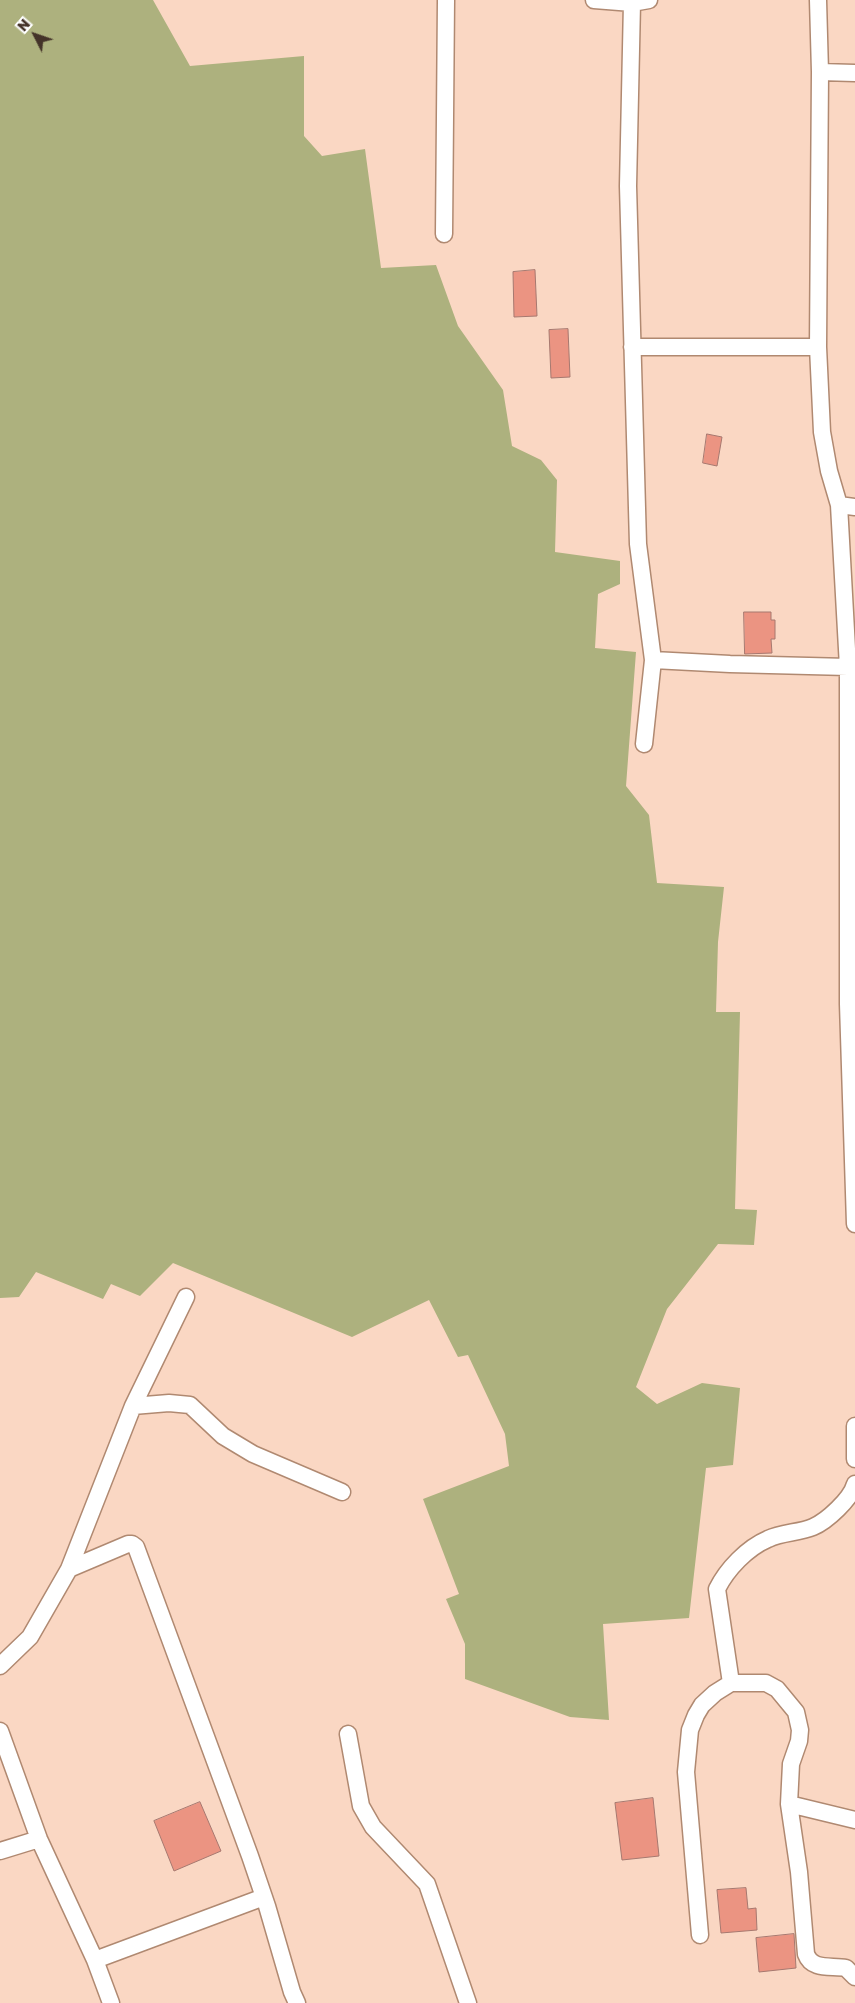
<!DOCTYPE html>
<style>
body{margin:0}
#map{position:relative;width:855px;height:2003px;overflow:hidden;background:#fad7c3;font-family:"Golos Text",sans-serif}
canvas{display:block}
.north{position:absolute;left:10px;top:10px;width:50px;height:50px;-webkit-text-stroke:4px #fff;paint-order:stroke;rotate:311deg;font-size:14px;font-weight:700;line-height:20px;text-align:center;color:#443329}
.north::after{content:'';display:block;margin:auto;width:18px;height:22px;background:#443329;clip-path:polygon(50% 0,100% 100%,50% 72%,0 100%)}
</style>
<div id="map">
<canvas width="855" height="2003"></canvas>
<div class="north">N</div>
</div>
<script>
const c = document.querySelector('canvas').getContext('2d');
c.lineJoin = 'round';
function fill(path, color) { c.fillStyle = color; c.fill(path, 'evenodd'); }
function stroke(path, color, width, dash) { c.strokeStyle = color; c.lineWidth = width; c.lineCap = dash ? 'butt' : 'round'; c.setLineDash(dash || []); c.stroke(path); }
const green = new Path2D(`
 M 0,0 L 153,0 L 190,66 L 304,56 L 304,136 L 322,156 L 365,149 L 381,268 L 436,265 L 458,326 L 503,390 L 512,446 L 541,460 L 557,480 L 555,552 L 620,561 L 620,584 L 598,594 L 595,648 L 636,652 L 626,786 L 649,815 L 657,883 L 724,887 L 718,942 L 716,1012 L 740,1012 L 735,1209 L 757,1210 L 754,1245 L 718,1244 L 667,1309 L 636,1387 L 657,1404 L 702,1383 L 740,1388 L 733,1465 L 706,1468 L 689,1618 L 603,1624 L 609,1720 L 570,1717 L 465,1679 L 465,1644 L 446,1599 L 459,1594 L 423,1499 L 509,1466 L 505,1434 L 468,1355 L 458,1357 L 429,1300 L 352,1337 L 173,1263 L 140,1296 L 111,1284 L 103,1299 L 36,1272 L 19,1297 L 0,1298 Z`);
const building = new Path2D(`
 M 535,270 L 537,316 L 514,317 L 513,272 Z
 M 568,329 L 570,377 L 551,378 L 549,330 Z
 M 707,434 L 722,437 L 717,466 L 703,463 Z
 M 744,612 L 771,612 L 771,620 L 775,620 L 775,639 L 771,639 L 772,653 L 745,654 Z
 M 653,1798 L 659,1856 L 622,1860 L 615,1803 Z
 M 200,1802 L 221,1851 L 174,1871 L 154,1821 Z
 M 746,1888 L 748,1909 L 756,1908 L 757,1930 L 721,1933 L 717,1890 Z
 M 794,1934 L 796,1968 L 759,1972 L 756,1938 Z`);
const minor = new Path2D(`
 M 594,0 L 632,3 L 649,0
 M 818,0 L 820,72 L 818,347 L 822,432 L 829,471 L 839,505 L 855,507
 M 632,3 L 628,186 L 638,544 L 653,660 L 644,744
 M 820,72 L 855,73
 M 444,234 L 446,0
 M 632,347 L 818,347
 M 839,505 L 848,667 L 848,1004 L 855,1224
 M 653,660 L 730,664 L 848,667
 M 133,1406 L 169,1403 L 190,1405 L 223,1436 L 253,1454 L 342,1492
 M 855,1426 L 855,1459
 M 69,1569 L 128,1544 L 132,1544 L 136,1547 L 250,1856 L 267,1906 L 292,1992 L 297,2003
 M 0,1666 L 30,1637 L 69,1569 L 133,1406 L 186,1297
 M 731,1683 L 717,1589 C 727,1569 747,1548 768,1539 C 782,1532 799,1533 813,1527 C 827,1521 851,1499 855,1484
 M 0,1731 L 39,1839 L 95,1960 L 111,2003
 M 348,1734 L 361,1806 L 373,1827 L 427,1884 L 468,2003
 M 789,1804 L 799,1872 L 806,1954 C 812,1971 832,1965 846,1968 L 855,1977
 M 0,1851 L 39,1839
 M 700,1935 L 686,1772 L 690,1730 L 696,1715 L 702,1705 L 715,1693 L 731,1683 L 766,1683 L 777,1689 L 796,1712 L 800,1730 L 799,1741 L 791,1764 L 789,1804 L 855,1820
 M 95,1960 L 264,1897`);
fill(green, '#adb17e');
fill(building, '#eb9482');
stroke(building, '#a6786f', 1);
stroke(minor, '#b08971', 19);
stroke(minor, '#fff', 16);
</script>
